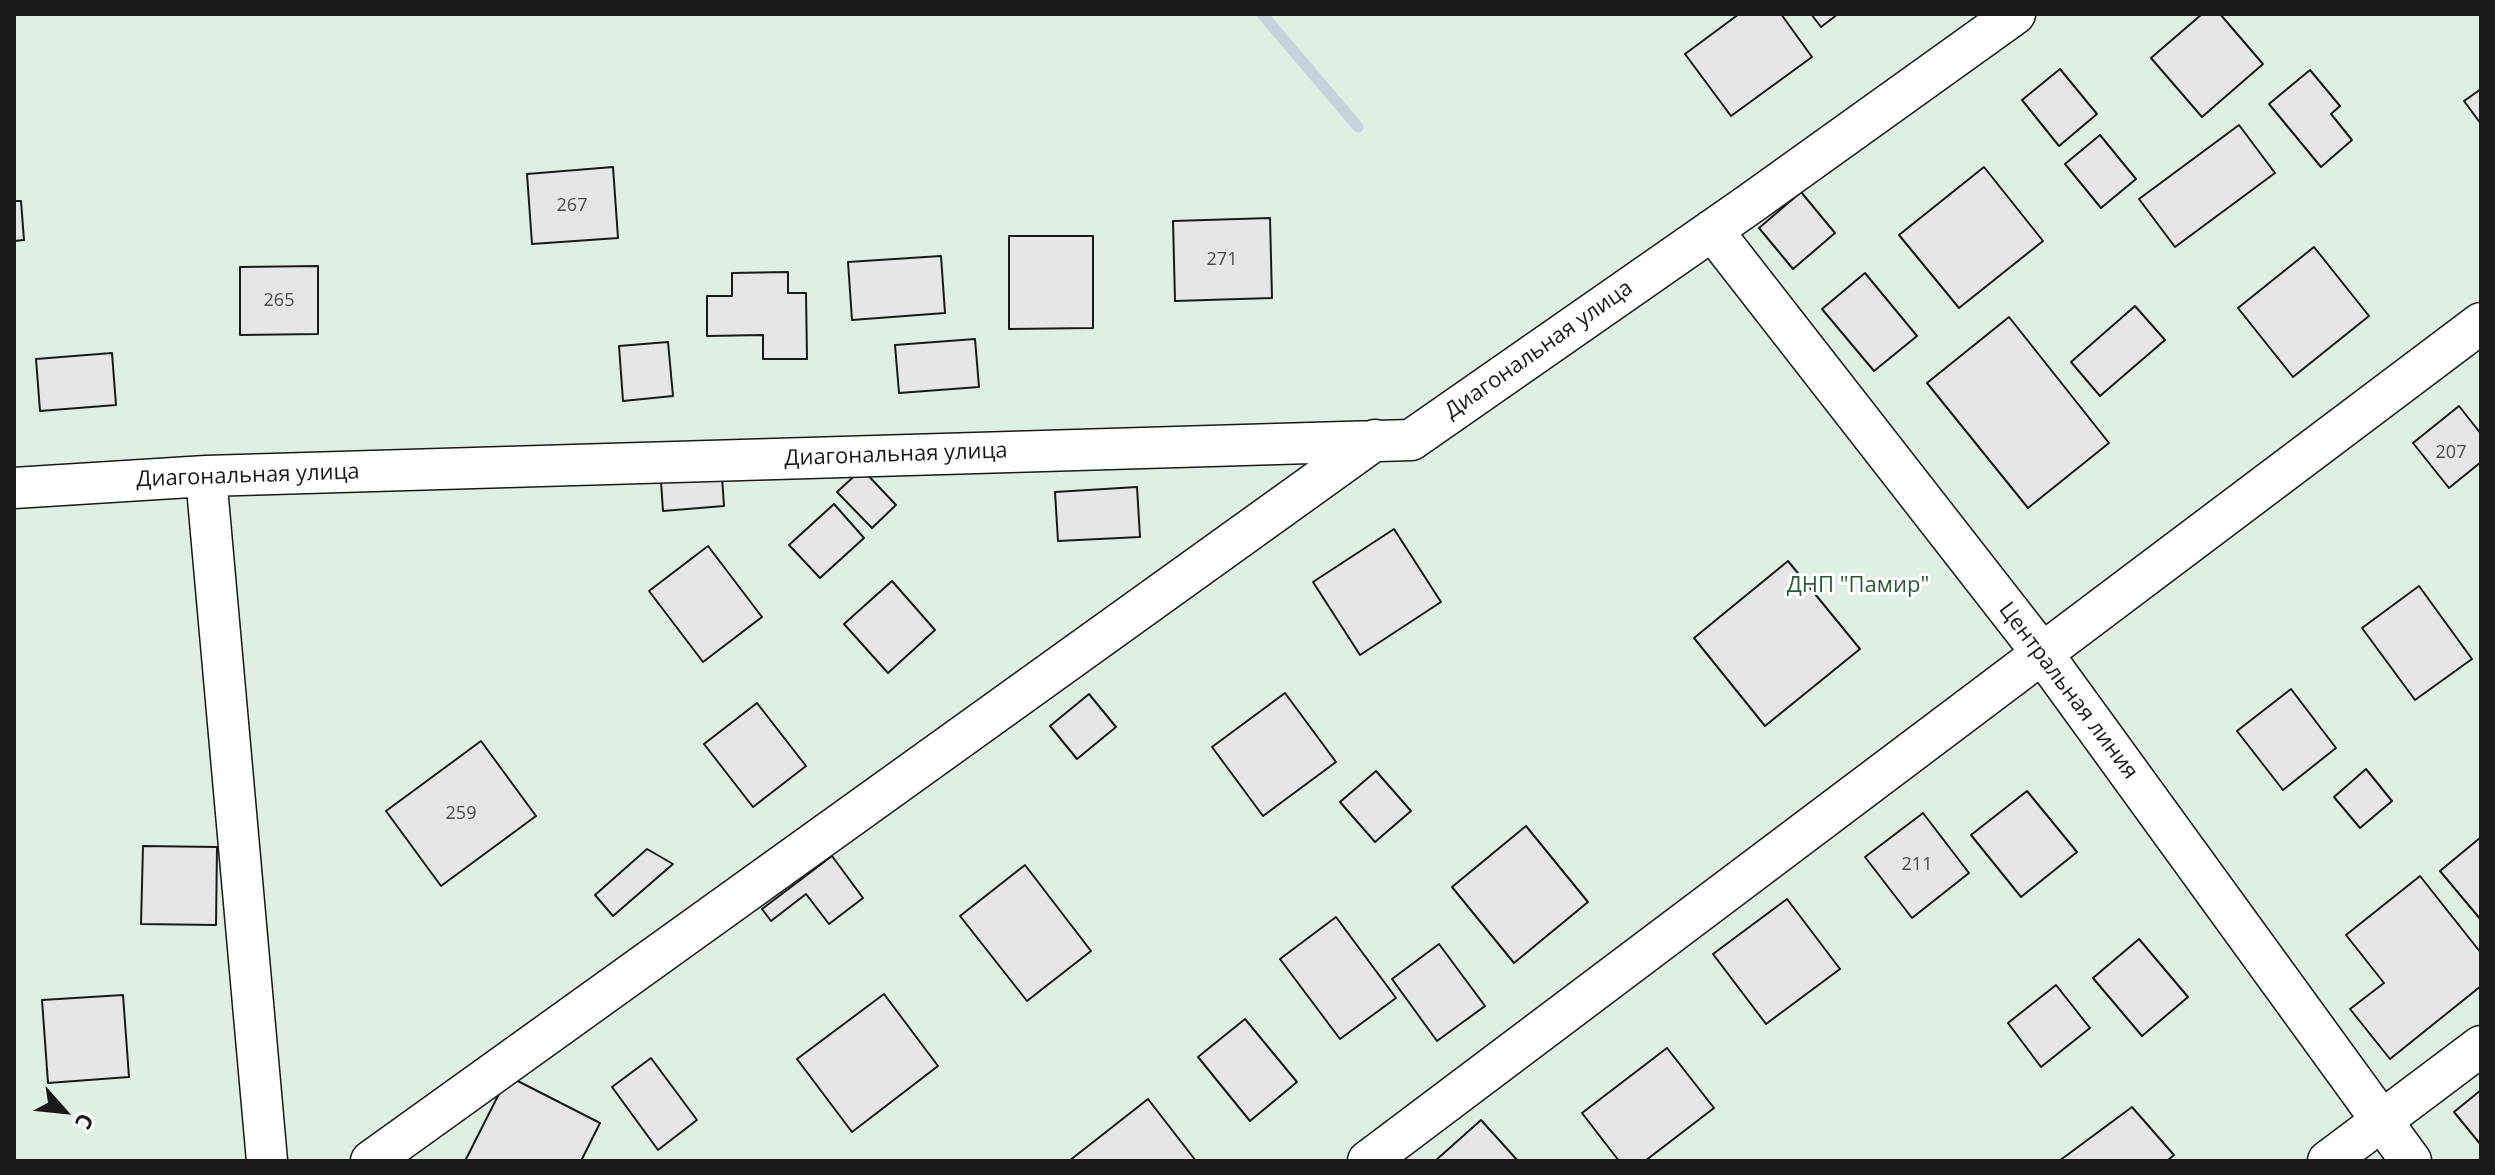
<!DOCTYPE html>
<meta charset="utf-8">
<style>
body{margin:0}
#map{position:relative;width:2495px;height:1175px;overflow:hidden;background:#fff;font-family:"Open Sans",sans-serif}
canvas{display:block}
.frame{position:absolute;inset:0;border:16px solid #1a1a1a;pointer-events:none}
.north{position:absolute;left:24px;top:1071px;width:80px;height:80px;-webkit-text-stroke:6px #fff;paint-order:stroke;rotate:117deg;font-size:22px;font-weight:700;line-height:32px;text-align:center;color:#1a1a1a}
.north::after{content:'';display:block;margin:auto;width:28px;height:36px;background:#1a1a1a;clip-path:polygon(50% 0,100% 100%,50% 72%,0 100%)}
</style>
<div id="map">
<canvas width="2495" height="1175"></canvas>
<div class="frame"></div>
<div class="north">С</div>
</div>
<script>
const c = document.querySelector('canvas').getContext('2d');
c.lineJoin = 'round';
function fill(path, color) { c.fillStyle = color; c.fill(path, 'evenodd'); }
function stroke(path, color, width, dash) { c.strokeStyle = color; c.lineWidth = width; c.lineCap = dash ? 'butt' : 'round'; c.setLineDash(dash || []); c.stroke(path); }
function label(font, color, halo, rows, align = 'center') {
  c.font = font + ' "Open Sans",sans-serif'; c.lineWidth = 6; c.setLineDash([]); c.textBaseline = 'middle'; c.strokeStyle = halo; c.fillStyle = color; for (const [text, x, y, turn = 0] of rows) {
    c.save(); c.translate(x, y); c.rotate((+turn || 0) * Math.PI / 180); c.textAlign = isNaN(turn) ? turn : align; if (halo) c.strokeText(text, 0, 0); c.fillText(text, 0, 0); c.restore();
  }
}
const green = new Path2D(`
 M 14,14 L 2481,14 L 2481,1161 L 14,1161 Z`);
const stream = new Path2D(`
 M 1262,14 L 1358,127`);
const building = new Path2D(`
 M 1739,14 L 1781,14 L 1812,57 L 1731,116 L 1685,54 Z
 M 1811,14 L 1838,14 L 1821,27 Z
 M 2202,14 L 2220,14 L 2263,64 L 2202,117 L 2151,58 Z
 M 2060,69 L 2097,114 L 2059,146 L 2022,100 Z
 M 2310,70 L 2340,106 L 2331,114 L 2352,140 L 2321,167 L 2269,104 Z
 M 2481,89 L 2481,124 L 2464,101 Z
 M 2239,125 L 2275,173 L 2175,247 L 2139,199 Z
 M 2100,135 L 2136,179 L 2101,208 L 2065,164 Z
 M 613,167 L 618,238 L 532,244 L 527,174 Z
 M 1984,167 L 2043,241 L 1959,308 L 1899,235 Z
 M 1801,192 L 1835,233 L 1793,269 L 1759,228 Z
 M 14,201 L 21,201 L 24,240 L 14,241 Z
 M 1270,218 L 1272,298 L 1175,301 L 1173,221 Z
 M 1009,236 L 1093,236 L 1093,328 L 1009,329 Z
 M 2314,247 L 2369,316 L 2293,377 L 2238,308 Z
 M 941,256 L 945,313 L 852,320 L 848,262 Z
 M 318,266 L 318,334 L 240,335 L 240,267 Z
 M 788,272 L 788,293 L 806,293 L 807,359 L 763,359 L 763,335 L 707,336 L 707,296 L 732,296 L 732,273 Z
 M 1865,273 L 1917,336 L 1874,371 L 1822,309 Z
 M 2135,306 L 2165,340 L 2100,396 L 2071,362 Z
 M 2009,317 L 2109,443 L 2028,508 L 1927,383 Z
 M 975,339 L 979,387 L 899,393 L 895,345 Z
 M 668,342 L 673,396 L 623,401 L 619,346 Z
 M 112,353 L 116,405 L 40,411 L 36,359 Z
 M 2459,406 L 2481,434 L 2481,462 L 2449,488 L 2413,443 Z
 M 721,462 L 724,506 L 663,511 L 660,467 Z
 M 862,469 L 896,505 L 872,528 L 837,492 Z
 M 1137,487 L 1140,537 L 1058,541 L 1055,492 Z
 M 834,504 L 864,538 L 820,578 L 789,545 Z
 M 1394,529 L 1441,602 L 1360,655 L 1313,582 Z
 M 708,546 L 762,617 L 703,662 L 649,591 Z
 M 1788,561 L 1860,649 L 1765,726 L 1694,638 Z
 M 892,581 L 935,630 L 888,673 L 844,624 Z
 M 2419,586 L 2472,659 L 2415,700 L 2362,628 Z
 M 2291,689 L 2336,748 L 2283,790 L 2237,731 Z
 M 1285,693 L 1336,762 L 1263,816 L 1212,747 Z
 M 1089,694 L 1116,727 L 1077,759 L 1050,726 Z
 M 757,703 L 806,766 L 753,807 L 704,744 Z
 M 481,741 L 536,816 L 441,886 L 386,811 Z
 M 2366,769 L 2392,801 L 2360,828 L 2334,797 Z
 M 1376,771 L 1411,811 L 1375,842 L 1340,802 Z
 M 2027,791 L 2077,852 L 2021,897 L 1971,835 Z
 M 1923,813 L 1969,873 L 1912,918 L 1865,857 Z
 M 1526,826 L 1588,902 L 1514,963 L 1452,887 Z
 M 2481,837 L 2481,920 L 2440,871 Z
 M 143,846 L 217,847 L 216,925 L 141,924 Z
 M 647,849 L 673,864 L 613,916 L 595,895 Z
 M 832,856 L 863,898 L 829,924 L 806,894 L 771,921 L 762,909 Z
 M 1025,865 L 1091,951 L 1027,1001 L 960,916 Z
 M 2420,876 L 2481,953 L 2481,986 L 2390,1059 L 2350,1009 L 2384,983 L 2346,935 Z
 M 1787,899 L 1840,969 L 1766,1024 L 1713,954 Z
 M 1336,917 L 1396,998 L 1340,1039 L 1280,959 Z
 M 2139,939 L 2188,997 L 2142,1036 L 2093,978 Z
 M 1439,944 L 1485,1006 L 1437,1041 L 1392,979 Z
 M 2056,985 L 2090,1028 L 2041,1067 L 2008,1023 Z
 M 884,994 L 938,1066 L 852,1132 L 797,1059 Z
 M 123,995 L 129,1077 L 48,1083 L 42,1000 Z
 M 1245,1019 L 1297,1082 L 1250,1121 L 1198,1057 Z
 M 1667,1048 L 1714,1108 L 1645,1161 L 1619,1161 L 1582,1113 Z
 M 651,1058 L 697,1120 L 658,1150 L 612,1087 Z
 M 508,1076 L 600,1123 L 581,1161 L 465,1161 Z
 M 2481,1090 L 2481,1145 L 2454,1112 Z
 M 1148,1099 L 1196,1161 L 1069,1161 Z
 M 2132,1107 L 2174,1155 L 2167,1161 L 2059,1161 Z
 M 1481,1120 L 1518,1161 L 1435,1161 Z`);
const minor = new Path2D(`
 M 1712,230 L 2042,653 L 2411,1161
 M 206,476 L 267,1161
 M 14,488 L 206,476 L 1411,440 L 1747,206 L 2015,14
 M 371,1161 L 1375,440
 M 1368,1161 L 2481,323
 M 2328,1161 L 2481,1046`);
const numberNames = [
 ["267",572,206],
 ["271",1222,260],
 ["265",279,301],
 ["207",2451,453],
 ["259",461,814],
 ["211",1917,865]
];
const streetNames = [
 ["Диагональная улица",1539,350,-35],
 ["Диагональная улица",896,455,-2],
 ["Диагональная улица",248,476,-2],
 ["Центральная линия",2068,691,53]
];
const parkNames = [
 ["ДНП \"Памир\"",1858,586]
];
fill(green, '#e0efe3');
stroke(green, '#6a6a6a', 2);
stroke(stream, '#c6d2dc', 11);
fill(building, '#e6e6e6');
stroke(building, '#1a1a1a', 2);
stroke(minor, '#1a1a1a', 43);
stroke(minor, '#fff', 40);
label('18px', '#4d4d4d', null, numberNames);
label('22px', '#1a1a1a', '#fff', streetNames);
label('22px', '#2b5a34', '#fff', parkNames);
</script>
